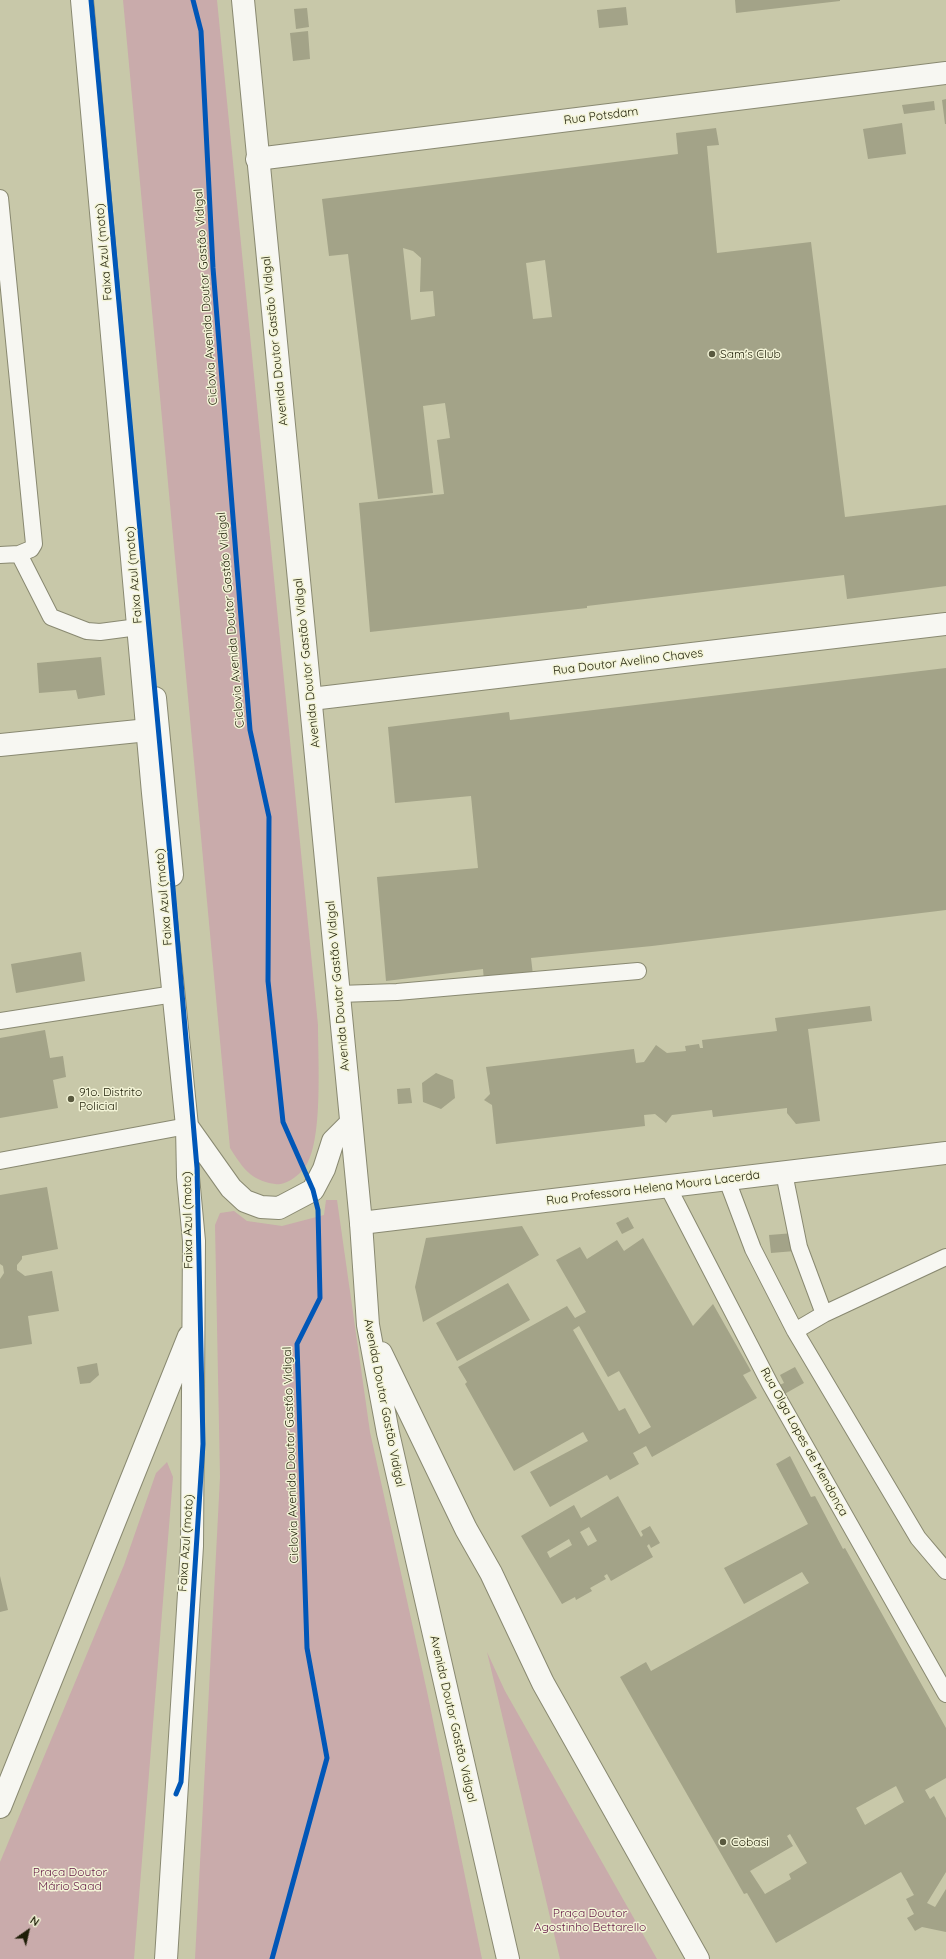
<!DOCTYPE html>
<meta charset="utf-8">
<style>
body{margin:0}
#map{position:relative;width:946px;height:1959px;overflow:hidden;background:#c8c8a9;font-family:Quicksand,sans-serif}
canvas{display:block}
.north{position:absolute;left:8px;top:1911px;width:40px;height:40px;-webkit-text-stroke:3px #f3f4d7;paint-order:stroke;rotate:34deg;font-size:11px;font-weight:700;line-height:16px;text-align:center;color:#1d1d06}
.north::after{content:'';display:block;margin:auto;width:14px;height:18px;background:#1d1d06;clip-path:polygon(50% 0,100% 100%,50% 72%,0 100%)}
</style>
<div id="map">
<canvas width="946" height="1959"></canvas>
<div class="north">N</div>
</div>
<script>
const c = document.querySelector('canvas').getContext('2d');
c.lineJoin = 'round';
function fill(path, color) { c.fillStyle = color; c.fill(path, 'evenodd'); }
function stroke(path, color, width, dash) { c.strokeStyle = color; c.lineWidth = width; c.lineCap = dash ? 'butt' : 'round'; c.setLineDash(dash || []); c.stroke(path); }
function label(font, color, halo, rows, align = 'center') {
  c.font = font + ' Quicksand,sans-serif'; c.lineWidth = 3; c.setLineDash([]); c.textBaseline = 'middle'; c.strokeStyle = halo; c.fillStyle = color; for (const [text, x, y, turn = 0] of rows) {
    c.save(); c.translate(x, y); c.rotate((+turn || 0) * Math.PI / 180); c.textAlign = isNaN(turn) ? turn : align; if (halo) c.strokeText(text, 0, 0); c.fillText(text, 0, 0); c.restore();
  }
}
const green = new Path2D(`
 M 123,0 L 217,0 L 318,1025 C 318,1059 323,1136 307,1164 C 303,1171 296,1177 289,1181 C 284,1183 281,1185 275,1184 C 250,1180 243,1168 230,1148 Z
 M 326,1200 L 337,1200 L 370,1432 L 428,1696 L 482,1959 L 195,1959 L 220,1477 L 215,1225 L 220,1213 L 234,1211 L 247,1221 L 282,1226 L 324,1215 Z
 M 167,1462 L 173,1477 L 134,1959 L 0,1959 L 0,1862 L 124,1565 L 156,1473 Z
 M 487,1652 L 505,1691 L 657,1959 L 560,1959 Z`);
const building = new Path2D(`
 M 735,0 L 840,0 L 840,1 L 736,13 Z
 M 626,7 L 628,25 L 599,28 L 597,10 Z
 M 307,8 L 309,27 L 296,29 L 294,9 Z
 M 308,31 L 310,59 L 293,61 L 290,33 Z
 M 946,99 L 946,124 L 945,124 L 942,100 Z
 M 934,101 L 935,110 L 904,114 L 902,105 Z
 M 902,123 L 906,154 L 868,159 L 863,129 Z
 M 716,128 L 719,145 L 707,146 L 717,253 L 811,242 L 845,517 L 946,505 L 946,586 L 847,599 L 844,575 L 587,606 L 587,608 L 370,632 L 359,503 L 444,494 L 437,440 L 450,438 L 445,403 L 423,406 L 433,493 L 378,499 L 348,254 L 329,256 L 322,199 L 678,154 L 676,133 ZM 403,248 L 413,251 L 421,258 L 420,292 L 433,291 L 435,316 L 411,320 ZM 545,260 L 552,317 L 533,319 L 526,263 Z
 M 101,657 L 105,695 L 78,699 L 76,690 L 39,693 L 37,663 Z
 M 946,668 L 946,910 L 652,946 L 531,958 L 533,975 L 484,981 L 483,969 L 386,981 L 377,877 L 478,868 L 471,796 L 395,803 L 388,727 L 509,712 L 510,720 Z
 M 81,952 L 85,981 L 16,993 L 11,964 Z
 M 870,1006 L 872,1021 L 808,1029 L 820,1121 L 796,1124 L 787,1113 L 787,1108 L 713,1117 L 712,1110 L 672,1115 L 666,1123 L 655,1114 L 644,1115 L 645,1126 L 496,1144 L 492,1105 L 484,1100 L 490,1094 L 486,1067 L 634,1049 L 636,1063 L 644,1062 L 656,1045 L 667,1053 L 686,1051 L 685,1046 L 699,1044 L 700,1048 L 703,1048 L 702,1040 L 777,1031 L 775,1018 Z
 M 45,1030 L 50,1058 L 63,1056 L 66,1077 L 53,1080 L 58,1108 L 0,1118 L 0,1038 Z
 M 436,1073 L 453,1080 L 455,1098 L 441,1109 L 423,1102 L 422,1083 Z
 M 410,1088 L 412,1103 L 398,1104 L 397,1089 Z
 M 47,1187 L 58,1249 L 22,1256 L 22,1259 L 17,1265 L 17,1270 L 25,1276 L 52,1271 L 59,1311 L 28,1316 L 32,1344 L 0,1349 L 0,1279 L 4,1273 L 3,1266 L 0,1264 L 0,1195 Z
 M 628,1217 L 634,1228 L 622,1234 L 616,1223 Z
 M 522,1226 L 539,1255 L 423,1322 L 415,1287 L 426,1238 Z
 M 794,1233 L 795,1251 L 771,1253 L 769,1235 Z
 M 643,1238 L 693,1326 L 713,1304 L 751,1371 L 743,1375 L 757,1398 L 652,1457 L 646,1446 L 633,1453 L 639,1464 L 610,1480 L 607,1475 L 550,1507 L 530,1472 L 588,1441 L 583,1432 L 514,1471 L 465,1384 L 467,1382 L 458,1367 L 567,1306 L 575,1318 L 586,1312 L 556,1260 L 580,1247 L 587,1259 L 617,1240 L 624,1251 ZM 579,1326 L 608,1377 L 619,1371 L 651,1427 L 639,1434 L 625,1408 L 619,1411 L 573,1330 Z
 M 508,1283 L 530,1320 L 457,1361 L 436,1323 Z
 M 97,1363 L 99,1375 L 90,1383 L 80,1384 L 77,1367 Z
 M 795,1367 L 804,1383 L 781,1396 L 775,1387 L 784,1383 L 780,1375 Z
 M 790,1456 L 811,1497 L 815,1496 L 843,1549 L 845,1548 L 946,1728 L 946,1778 L 925,1790 L 930,1799 L 934,1796 L 946,1818 L 946,1872 L 927,1903 L 935,1907 L 946,1889 L 946,1932 L 922,1927 L 915,1931 L 907,1918 L 914,1914 L 906,1899 L 914,1895 L 901,1872 L 776,1943 L 747,1893 L 744,1894 L 620,1677 L 646,1662 L 651,1671 L 809,1583 L 802,1572 L 744,1604 L 724,1568 L 808,1524 L 776,1464 ZM 896,1786 L 904,1802 L 865,1825 L 856,1808 ZM 790,1834 L 807,1863 L 789,1874 L 791,1879 L 765,1894 L 750,1871 L 793,1846 L 787,1836 Z
 M 618,1496 L 641,1537 L 643,1535 L 641,1531 L 650,1526 L 660,1543 L 651,1548 L 649,1544 L 647,1546 L 653,1557 L 611,1581 L 607,1574 L 604,1576 L 606,1579 L 590,1588 L 592,1591 L 576,1600 L 575,1597 L 562,1604 L 521,1536 L 574,1505 L 581,1518 ZM 589,1527 L 597,1541 L 588,1546 L 580,1532 ZM 569,1539 L 572,1545 L 550,1558 L 547,1552 Z
 M 0,1576 L 8,1610 L 0,1612 Z`);
const service = new Path2D(`
 M 0,198 L 34,544 L 31,549 L 19,554
 M 0,555 L 19,554 L 51,617 L 87,631 L 100,632 L 138,627
 M 339,994 L 397,992 L 638,971
 M 0,1021 L 174,994
 M 0,1161 L 187,1126
 M 784,1173 L 799,1247 L 824,1314
 M 727,1180 L 753,1249 L 795,1331 L 918,1538 L 946,1571
 M 668,1187 L 770,1384 L 946,1694
 M 795,1331 L 824,1314 L 946,1257`);
const minor = new Path2D(`
 M 257,159 L 946,73
 M 311,699 L 946,624
 M 361,1223 L 946,1153`);
const tertiary = new Path2D(`
 M 155,698 L 172,875
 M 0,745 L 148,730`);
const trunk = new Path2D(`
 M 82,0 L 153,793 L 187,1126 L 188,1177 L 194,1241 L 192,1546 L 166,1959
 M 243,0 L 361,1223 L 368,1325 L 388,1433 L 508,1959
 M 187,1126 L 231,1188 L 245,1201 L 261,1207 L 279,1208 L 313,1190 L 324,1169 L 333,1141 L 351,1123
 M 381,1353 L 466,1529 L 491,1573 L 543,1683 L 698,1959
 M 0,1807 L 189,1336`);
const cycleway = new Path2D(`
 M 91,0 L 173,888 L 197,1168 L 203,1444 L 181,1782 L 176,1794
 M 193,0 L 201,31 L 213,268 L 250,730 L 269,817 L 268,981 L 283,1122 L 313,1190 L 318,1210 L 320,1298 L 297,1344 L 307,1648 L 327,1758 L 272,1959`);
const markers = [
 [712,354,4,"#59593f"],
 [71,1099,4,"#59593f"],
 [723,1842,4,"#59593f"]
];
const streetNames = [
 ["Rua Potsdam",601,116,-7],
 ["Faixa Azul (moto)",104,252,-95],
 ["Ciclovia Avenida Doutor Gastão Vidigal",206,297,-94],
 ["Avenida Doutor Gastão Vidigal",275,341,-96],
 ["Faixa Azul (moto)",134,575,-95],
 ["Ciclovia Avenida Doutor Gastão Vidigal",231,620,-95],
 ["Rua Doutor Avelino Chaves",628,662,-7],
 ["Avenida Doutor Gastão Vidigal",307,663,-96],
 ["Faixa Azul (moto)",164,897,-95],
 ["Avenida Doutor Gastão Vidigal",338,986,-95],
 ["Rua Professora Helena Moura Lacerda",653,1188,-7],
 ["Faixa Azul (moto)",188,1220,-91],
 ["Avenida Doutor Gastão Vidigal",384,1403,79],
 ["Rua Olga Lopes de Mendonça",804,1442,61],
 ["Ciclovia Avenida Doutor Gastão Vidigal",291,1455,-92],
 ["Faixa Azul (moto)",186,1543,-86],
 ["Avenida Doutor Gastão Vidigal",453,1719,77]
];
const poiNames = [
 ["Sam's Club",720,354],
 ["91o. Distrito",79,1092],
 ["Policial",79,1106],
 ["Cobasi",731,1842]
];
const parkNames = [
 ["Praça Doutor",70,1872],
 ["Mário Saad",70,1886],
 ["Praça Doutor",590,1913],
 ["Agostinho Bettarello",590,1927]
];
fill(green, '#c9abab');
fill(building, '#a3a388');
stroke(service, '#898971', 18);
stroke(minor, '#898971', 24);
stroke(tertiary, '#898971', 24);
stroke(trunk, '#898971', 24);
stroke(service, '#f7f7f2', 16);
stroke(minor, '#f7f7f2', 22);
stroke(tertiary, '#f7f7f2', 22);
stroke(trunk, '#f7f7f2', 22);
stroke(cycleway, '#0057b8', 5);
for (const [x, y, r, color] of markers) { const dot = new Path2D(); dot.arc(x, y, r, 0, 2 * Math.PI); c.fillStyle = color; c.fill(dot); stroke(dot, '#f3f4d7', 1.5); }
label('12px', '#1d1d06', '#f3f4d7', streetNames);
label('12px', '#1d1d06', '#f3f4d7', poiNames, 'left');
label('12px', '#631845', '#f3f4d7', parkNames);
</script>
